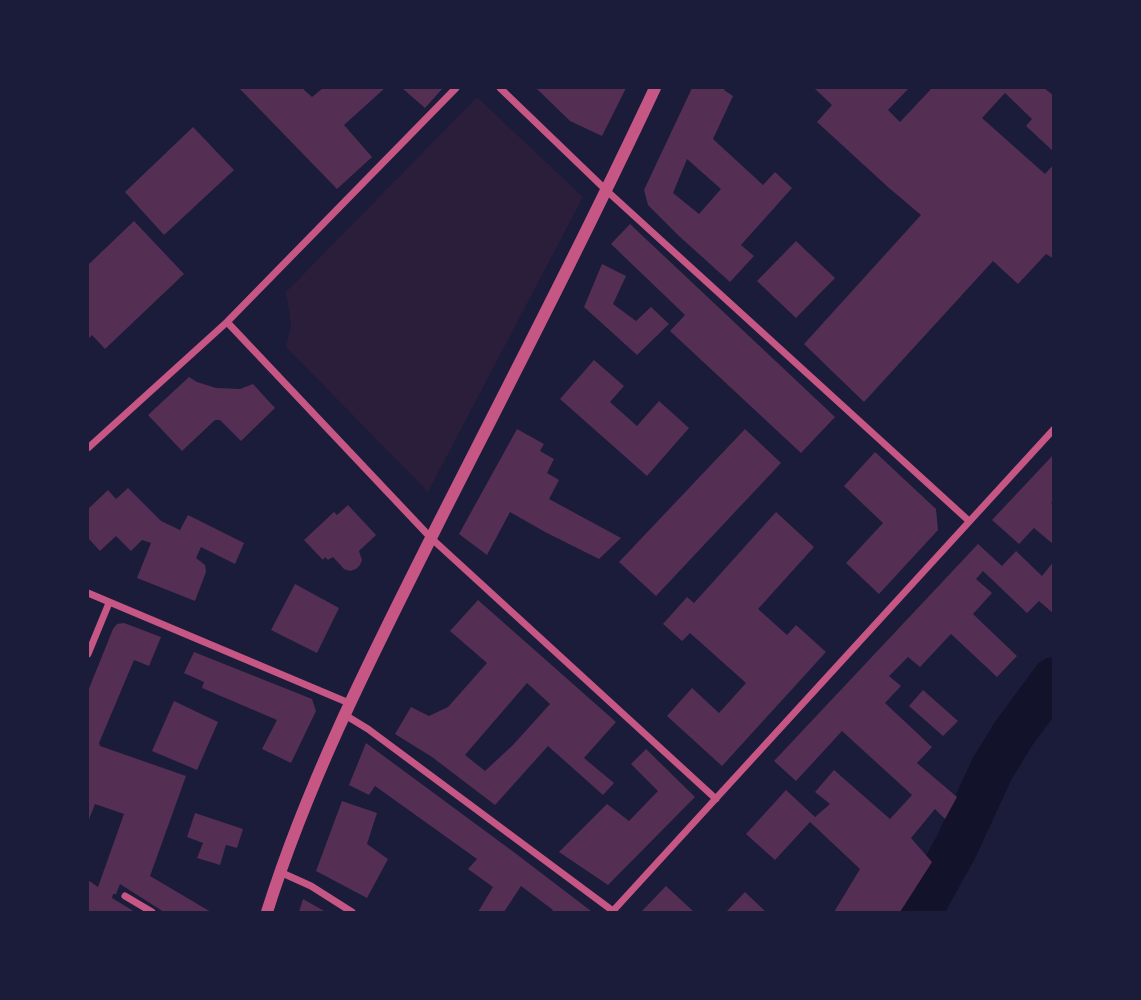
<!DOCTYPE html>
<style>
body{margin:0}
#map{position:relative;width:1141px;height:1000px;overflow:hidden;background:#1b1b3a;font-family:Georgia,serif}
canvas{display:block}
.frame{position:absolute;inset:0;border:89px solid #1b1b3a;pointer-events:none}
</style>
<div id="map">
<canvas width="1141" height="1000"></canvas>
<div class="frame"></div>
</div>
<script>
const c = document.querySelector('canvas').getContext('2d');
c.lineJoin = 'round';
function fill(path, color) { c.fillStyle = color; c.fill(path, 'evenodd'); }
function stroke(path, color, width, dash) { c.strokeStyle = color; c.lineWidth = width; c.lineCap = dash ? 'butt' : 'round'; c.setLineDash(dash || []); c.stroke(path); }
const green = new Path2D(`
 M 477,97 L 583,197 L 428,492 L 286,347 L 291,323 L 286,292 Z`);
const river = new Path2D(`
 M 920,912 L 956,847 L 992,769 L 1014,733 L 1054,679`);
const building = new Path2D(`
 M 239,88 L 302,88 L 312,97 L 323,88 L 385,88 L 344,125 L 372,157 L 337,189 Z
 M 402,88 L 443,88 L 425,108 Z
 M 536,88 L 626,88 L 602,136 L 570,121 Z
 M 692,88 L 725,88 L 724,90 L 733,96 L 713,139 L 763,185 L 775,172 L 792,188 L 741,245 L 754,256 L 730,282 L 679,236 L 648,205 L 644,190 ZM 687,159 L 721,189 L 699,214 L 673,193 Z
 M 814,88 L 909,88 L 888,110 L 900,122 L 932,88 L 1044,88 L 1054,96 L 1054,152 L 1026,126 L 1032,119 L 1005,93 L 982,118 L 1045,174 L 1054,164 L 1054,259 L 1046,254 L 1018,284 L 993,261 L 864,402 L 804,344 L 921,215 L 889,188 L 817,122 L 832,105 Z
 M 193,127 L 234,170 L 164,235 L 125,192 Z
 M 134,221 L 184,274 L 105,349 L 92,335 L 88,339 L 88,265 Z
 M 630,224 L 835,417 L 801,453 L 670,331 L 685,315 L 611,244 Z
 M 796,241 L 835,278 L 796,318 L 757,281 Z
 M 602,264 L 626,276 L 613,304 L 636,321 L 651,307 L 669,324 L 637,355 L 584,307 Z
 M 594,360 L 624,386 L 610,402 L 637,426 L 659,401 L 689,428 L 647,476 L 560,399 Z
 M 189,377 L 197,382 L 216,388 L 240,389 L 253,384 L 275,408 L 241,441 L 220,420 L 215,420 L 182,451 L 148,415 Z
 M 517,429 L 544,444 L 540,451 L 554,459 L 547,473 L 559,480 L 549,499 L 621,538 L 599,559 L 545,532 L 510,512 L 487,555 L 459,534 Z
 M 745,429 L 781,463 L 656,596 L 619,562 Z
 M 875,452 L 936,509 L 938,530 L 879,594 L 846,563 L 883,523 L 844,486 Z
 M 1054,454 L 1054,499 L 1051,503 L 1054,505 L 1054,545 L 1034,528 L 1019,544 L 992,520 Z
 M 128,488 L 161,521 L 180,530 L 188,515 L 244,543 L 235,564 L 201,547 L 196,558 L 205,565 L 206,572 L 195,601 L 137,578 L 151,543 L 142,540 L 131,551 L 116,536 L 100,551 L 88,538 L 88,509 L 108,490 L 116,499 Z
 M 348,505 L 376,535 L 359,551 L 362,560 L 360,565 L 356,569 L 350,571 L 344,569 L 333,557 L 328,560 L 325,557 L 323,560 L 304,540 L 334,512 L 337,515 Z
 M 776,512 L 814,547 L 758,609 L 787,635 L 796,625 L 826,652 L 722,766 L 667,716 L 692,688 L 719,713 L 746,683 L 690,633 L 682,641 L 663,624 L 687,597 L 694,603 Z
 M 978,544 L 1002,566 L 1016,551 L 1042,576 L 1054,561 L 1054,614 L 1039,601 L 1027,613 L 983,571 L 976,579 L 992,593 L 973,614 L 1017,656 L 997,677 L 951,634 L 920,667 L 908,657 L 889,676 L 901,686 L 885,703 L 932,747 L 917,763 L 957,797 L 945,819 L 935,809 L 911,838 L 932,862 L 900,912 L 834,912 L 860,869 L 810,822 L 775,860 L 746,834 L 786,790 L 815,817 L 830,804 L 815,792 L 834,770 L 890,819 L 912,795 L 842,731 L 796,781 L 774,761 Z
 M 295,584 L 339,608 L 317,653 L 271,630 Z
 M 478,600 L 616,722 L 584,758 L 614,783 L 603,795 L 548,746 L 495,805 L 432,757 L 395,734 L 411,707 L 429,716 L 448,707 L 487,663 L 450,631 ZM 527,683 L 550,704 L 513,745 L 485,771 L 465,755 Z
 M 124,623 L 161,637 L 149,666 L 134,660 L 99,743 L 100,746 L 186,776 L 150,876 L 211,912 L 164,912 L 120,884 L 116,894 L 113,894 L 112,898 L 135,912 L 88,912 L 88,880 L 98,887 L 124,814 L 95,804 L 88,822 L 88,691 L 113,629 L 117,624 Z
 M 194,652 L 312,699 L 316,711 L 291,763 L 262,749 L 277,720 L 202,688 L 204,682 L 184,673 Z
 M 923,690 L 958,721 L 943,736 L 909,706 Z
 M 174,701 L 218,722 L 197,770 L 152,751 Z
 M 366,743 L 515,853 L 591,911 L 589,912 L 551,912 L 553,910 L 521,886 L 504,912 L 478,912 L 493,887 L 468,869 L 477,859 L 375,786 L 369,795 L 349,785 Z
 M 646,749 L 695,797 L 608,885 L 559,852 L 607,804 L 629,821 L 658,791 L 631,764 Z
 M 342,801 L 377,813 L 367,844 L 388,859 L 367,898 L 316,871 Z
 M 195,813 L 243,829 L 237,848 L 226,845 L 220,865 L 197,858 L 203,843 L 187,837 Z
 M 666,886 L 694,912 L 641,912 Z
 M 745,892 L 766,912 L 726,912 Z
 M 303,899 L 326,912 L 299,912 Z`);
const minor = new Path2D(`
 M 500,88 L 607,191 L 969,521
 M 227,322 L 431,538 L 716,799
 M 88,448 L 227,322 L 456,88
 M 88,593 L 349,703
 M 88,654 L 109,603
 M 345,715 L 368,729 L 613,911
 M 280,872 L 311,886 L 352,912
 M 125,896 L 152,912
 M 612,912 L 1054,429`);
const tertiary = new Path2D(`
 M 267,912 C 310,775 376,648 440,520 C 513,376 587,233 655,88`);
fill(green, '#2a1e3b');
stroke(river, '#12122b', 44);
fill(building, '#542f53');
stroke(minor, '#c65784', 7);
stroke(tertiary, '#c65784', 12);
</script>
